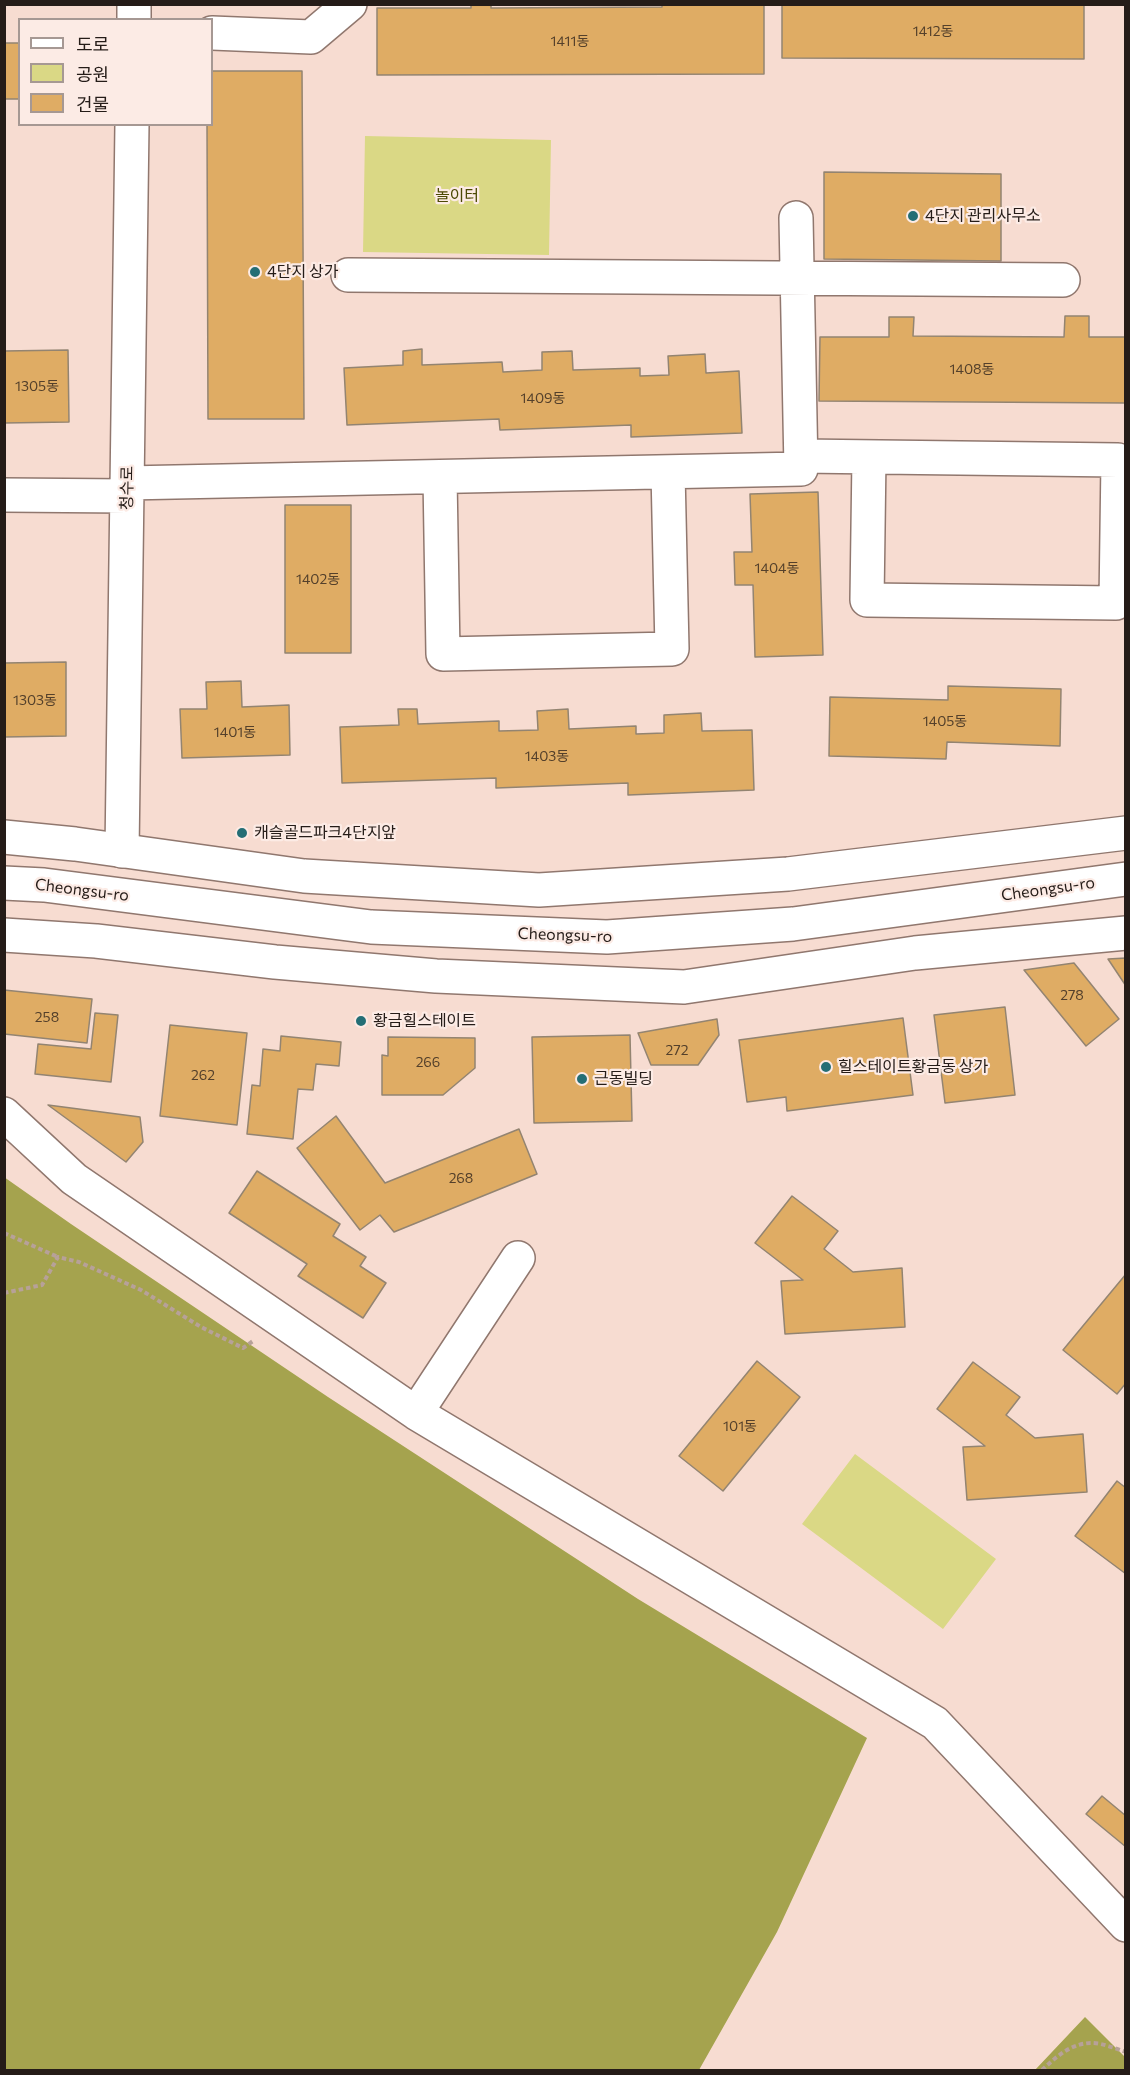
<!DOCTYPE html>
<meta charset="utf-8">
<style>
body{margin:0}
#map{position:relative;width:1130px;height:2075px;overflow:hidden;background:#f7dcd1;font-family:Commissioner,"Noto Sans KR",sans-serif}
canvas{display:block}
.frame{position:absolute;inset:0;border:6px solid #251c18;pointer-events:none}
.legend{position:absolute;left:18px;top:18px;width:195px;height:108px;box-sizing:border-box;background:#fcebe5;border:2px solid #a69893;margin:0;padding:8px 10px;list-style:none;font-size:18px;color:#251c18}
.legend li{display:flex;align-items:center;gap:12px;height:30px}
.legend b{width:30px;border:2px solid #a69893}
</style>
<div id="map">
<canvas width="1130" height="2075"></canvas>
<div class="frame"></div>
<ul class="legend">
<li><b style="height:8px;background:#fff"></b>도로</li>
<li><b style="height:16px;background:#dad885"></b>공원</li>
<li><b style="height:16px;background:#dfac64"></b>건물</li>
</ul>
</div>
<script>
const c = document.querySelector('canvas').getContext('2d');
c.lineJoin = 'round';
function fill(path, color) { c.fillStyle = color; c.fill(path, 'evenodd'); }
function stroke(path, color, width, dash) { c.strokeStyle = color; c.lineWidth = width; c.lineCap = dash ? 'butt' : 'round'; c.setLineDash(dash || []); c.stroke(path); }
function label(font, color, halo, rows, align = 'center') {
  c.font = font + ' Commissioner,"Noto Sans KR",sans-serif'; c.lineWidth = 4.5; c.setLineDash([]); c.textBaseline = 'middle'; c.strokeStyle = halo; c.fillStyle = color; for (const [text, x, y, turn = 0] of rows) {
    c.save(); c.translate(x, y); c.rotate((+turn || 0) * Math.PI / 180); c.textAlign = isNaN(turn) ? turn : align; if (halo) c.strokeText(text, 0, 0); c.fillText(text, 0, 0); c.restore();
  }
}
const green = new Path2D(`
 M 365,136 L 551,140 L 549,255 L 363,252 Z
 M 855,1454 L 996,1559 L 943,1629 L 802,1524 Z`);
const forest = new Path2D(`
 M 4,1177 L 71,1224 L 328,1397 L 638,1599 L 867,1738 L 777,1932 L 699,2070 L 5,2070 Z
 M 1085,2017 L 1125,2057 L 1125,2070 L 1035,2070 Z`);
const building = new Path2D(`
 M 471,4 L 491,4 L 491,8 L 662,7 L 662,4 L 764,5 L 764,74 L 377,75 L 377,8 L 471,8 Z
 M 782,4 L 1084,4 L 1084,59 L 782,58 Z
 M 4,43 L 20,43 L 20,99 L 4,99 Z
 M 212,71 L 302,71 L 304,419 L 208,419 L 207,124 L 212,124 Z
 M 824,172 L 1001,174 L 1001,261 L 824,259 Z
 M 1065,316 L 1089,316 L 1089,337 L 1126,337 L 1126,403 L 819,401 L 820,337 L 889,337 L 889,317 L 914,317 L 913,336 L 1064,337 Z
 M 422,349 L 422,365 L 502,362 L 503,372 L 542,370 L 542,352 L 572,351 L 573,370 L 640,368 L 640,376 L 669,375 L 668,356 L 705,354 L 706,373 L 739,371 L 742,433 L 631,437 L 631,425 L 500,430 L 499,419 L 347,425 L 344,368 L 403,365 L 403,351 Z
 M 68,350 L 69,422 L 4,423 L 4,351 Z
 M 818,492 L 823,655 L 755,657 L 753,585 L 735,585 L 734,552 L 752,552 L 750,494 Z
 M 285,505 L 351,505 L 351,653 L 285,653 Z
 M 66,662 L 66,736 L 4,737 L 4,663 Z
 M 241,681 L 242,707 L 289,705 L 290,755 L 182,758 L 180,709 L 207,709 L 206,682 Z
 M 948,686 L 1061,689 L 1060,746 L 947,742 L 946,759 L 829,756 L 830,697 L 948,700 Z
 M 398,709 L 417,709 L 418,724 L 499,721 L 499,731 L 538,730 L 537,711 L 568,709 L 569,729 L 636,726 L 636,734 L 664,733 L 664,715 L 701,713 L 702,731 L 752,730 L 754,790 L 628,795 L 628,783 L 496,788 L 496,778 L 342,783 L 340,727 L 399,725 Z
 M 1126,958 L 1126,986 L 1108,959 Z
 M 1074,963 L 1119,1019 L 1086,1046 L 1024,970 Z
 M 4,990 L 92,999 L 87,1043 L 4,1034 Z
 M 1005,1007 L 1015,1095 L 945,1103 L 934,1015 Z
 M 95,1013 L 118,1015 L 111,1082 L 35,1074 L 38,1044 L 91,1049 Z
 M 903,1018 L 913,1095 L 787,1111 L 786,1097 L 747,1102 L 739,1040 Z
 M 717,1019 L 719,1035 L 698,1065 L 651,1065 L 638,1033 Z
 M 170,1025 L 247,1033 L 237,1125 L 160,1116 Z
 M 630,1035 L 632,1121 L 534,1123 L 532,1037 Z
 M 281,1036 L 341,1042 L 339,1066 L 316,1064 L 313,1090 L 298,1089 L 293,1139 L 247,1134 L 252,1085 L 260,1086 L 263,1049 L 280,1051 Z
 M 388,1037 L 475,1038 L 475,1068 L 443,1095 L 382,1095 L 382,1055 L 388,1056 Z
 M 48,1105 L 140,1117 L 143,1142 L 126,1162 Z
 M 336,1116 L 385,1183 L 519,1129 L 537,1174 L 394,1232 L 380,1215 L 360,1230 L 297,1148 Z
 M 257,1171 L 340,1224 L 333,1236 L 366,1257 L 360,1266 L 386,1283 L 363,1318 L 298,1276 L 307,1264 L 229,1213 Z
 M 792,1196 L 838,1231 L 824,1249 L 853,1272 L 902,1268 L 905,1327 L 785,1334 L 781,1281 L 803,1280 L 755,1243 Z
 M 1126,1274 L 1126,1383 L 1117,1394 L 1063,1350 Z
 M 757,1361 L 800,1397 L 723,1491 L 679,1456 Z
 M 973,1362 L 1020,1397 L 1006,1415 L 1035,1438 L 1083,1434 L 1087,1492 L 967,1500 L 963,1447 L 985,1446 L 937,1409 Z
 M 1117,1481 L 1126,1488 L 1126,1574 L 1075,1536 Z
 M 1102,1796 L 1126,1816 L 1126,1847 L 1086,1814 Z`);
const path = new Path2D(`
 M 4,1233 L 58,1257
 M 4,1293 L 42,1285 L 58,1257 L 79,1262 L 141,1290 L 201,1327 L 243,1348 L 253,1341
 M 1042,2070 C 1056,2057 1071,2043 1092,2043 C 1103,2043 1116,2049 1126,2052`);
const minor = new Path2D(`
 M 134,20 L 134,4
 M 212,33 L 311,37 L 350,4
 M 348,275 L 1063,280
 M 801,456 L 1118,460 L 1116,603 L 867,600 L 869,457
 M 440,477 L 443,654 L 672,649 L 668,472
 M 127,483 L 801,469 L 796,218
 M 4,495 L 127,496
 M 122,851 L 132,124
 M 4,1114 L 74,1179 L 416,1413 L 935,1723 L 1126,1925
 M 416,1413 L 518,1258`);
const major = new Path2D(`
 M 4,837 L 75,844 L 304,876 L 539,890 L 788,874 L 1126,833
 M 4,883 L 44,885 L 371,927 L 607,937 L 793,924 L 1126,879
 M 4,935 L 96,941 L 275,962 L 436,976 L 684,987 L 915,953 L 1126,933`);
const markers = [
 [913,216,6,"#246e75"],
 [255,272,6,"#246e75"],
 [242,833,6,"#246e75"],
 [361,1021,6,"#246e75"],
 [826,1067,6,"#246e75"],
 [582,1079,6,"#246e75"]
];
const numberNames = [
 ["1412동",933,31],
 ["1411동",570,41],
 ["1408동",972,369],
 ["1305동",37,386],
 ["1409동",543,398],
 ["1404동",777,568],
 ["1402동",318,579],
 ["1303동",35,700],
 ["1405동",945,721],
 ["1401동",235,732],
 ["1403동",547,756],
 ["278",1072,995],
 ["258",47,1017],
 ["272",677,1050],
 ["266",428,1062],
 ["262",203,1075],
 ["268",461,1178],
 ["101동",740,1426]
];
const parkNames = [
 ["놀이터",457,196]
];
const poiNames = [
 ["4단지 관리사무소",925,216],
 ["4단지 상가",267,272],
 ["캐슬골드파크4단지앞",254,833],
 ["황금힐스테이트",373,1021],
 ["힐스테이트황금동 상가",838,1067],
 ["근동빌딩",594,1079]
];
const streetNames = [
 ["청수로",127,488,-89],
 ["Cheongsu-ro",1048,889,-8],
 ["Cheongsu-ro",82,890,7],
 ["Cheongsu-ro",565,935,2]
];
fill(green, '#dad885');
fill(forest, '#a5a34e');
fill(building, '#dfac64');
stroke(building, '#938471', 1.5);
stroke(minor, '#90776e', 36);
stroke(major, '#90776e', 36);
stroke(path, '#b7a199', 4, [4.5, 3]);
stroke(minor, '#fff', 33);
stroke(major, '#fff', 33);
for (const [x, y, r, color] of markers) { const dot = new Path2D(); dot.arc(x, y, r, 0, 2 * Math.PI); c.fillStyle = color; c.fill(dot); stroke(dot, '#fcebe5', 2); }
label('14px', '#54402b', null, numberNames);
label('16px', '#4c4904', '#fcebe5', parkNames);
label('16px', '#251c18', '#fcebe5', poiNames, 'left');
label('16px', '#251c18', '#fcebe5', streetNames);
</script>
